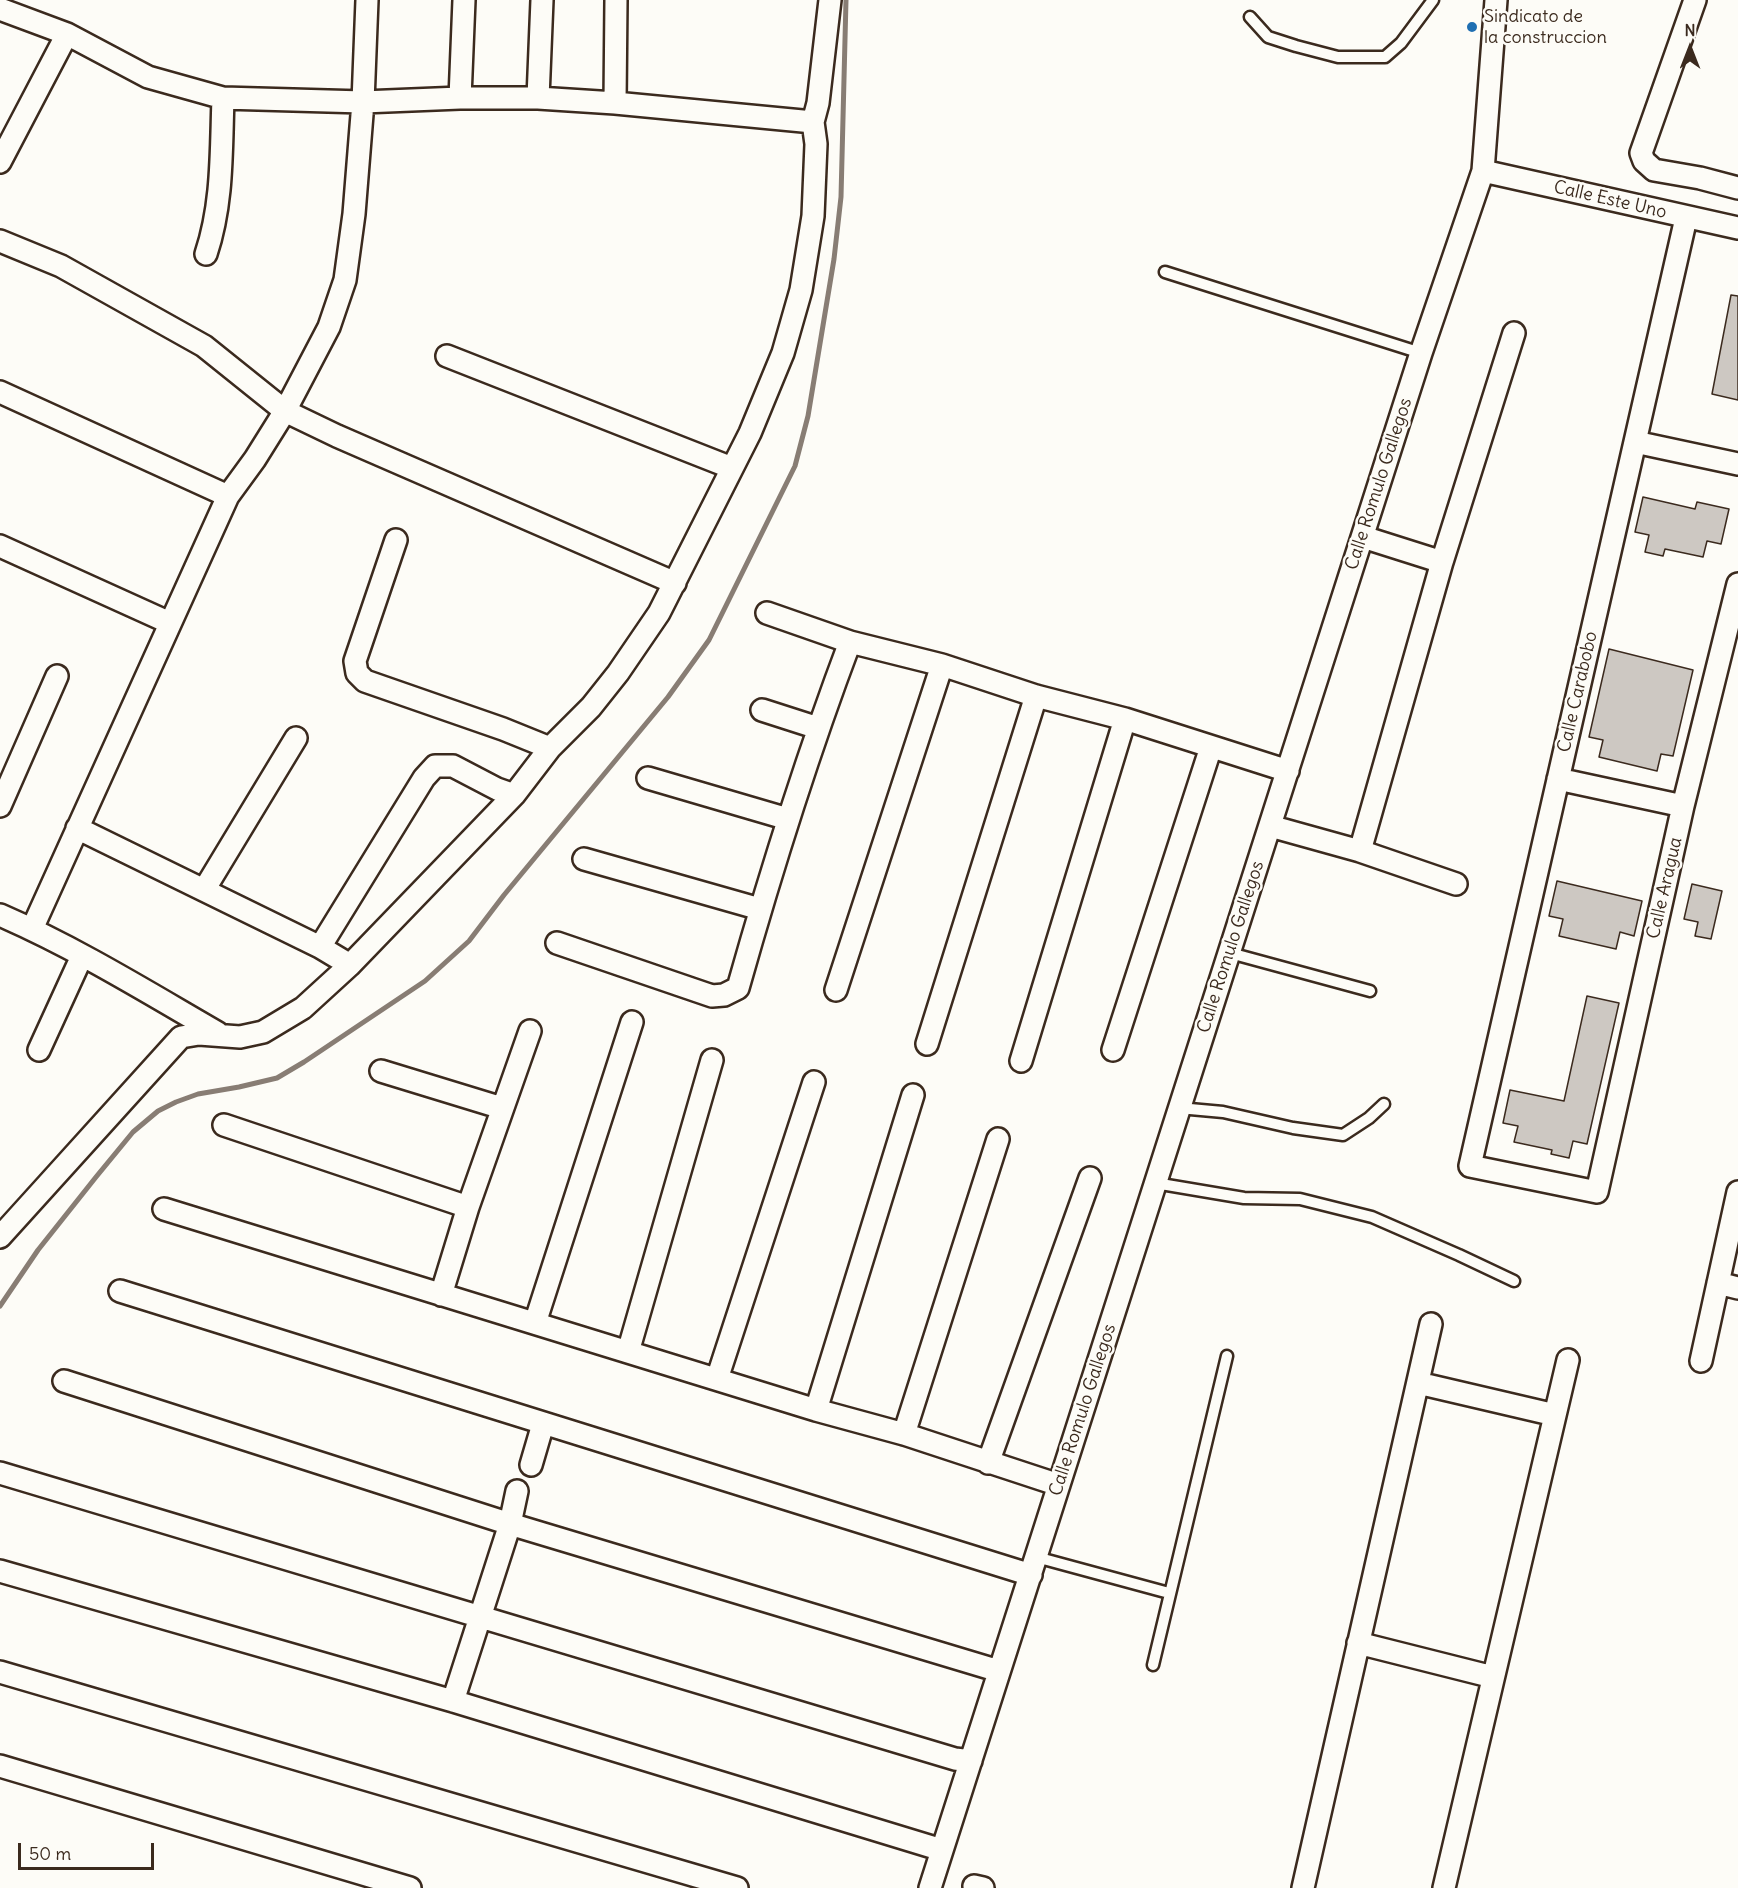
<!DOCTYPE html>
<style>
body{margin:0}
#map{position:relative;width:1738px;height:1888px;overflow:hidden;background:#fdfcf7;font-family:Delius,sans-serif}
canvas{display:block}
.north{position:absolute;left:1660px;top:18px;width:60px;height:60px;-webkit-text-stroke:4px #fdfcf7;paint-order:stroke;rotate:0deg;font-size:16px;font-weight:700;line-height:24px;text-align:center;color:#3b2a1e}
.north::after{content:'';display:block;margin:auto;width:21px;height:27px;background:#3b2a1e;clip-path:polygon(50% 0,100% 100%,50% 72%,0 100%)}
.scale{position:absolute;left:18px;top:1843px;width:136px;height:27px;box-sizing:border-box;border:3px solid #3b2a1e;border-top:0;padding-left:8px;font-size:18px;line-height:21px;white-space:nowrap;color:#3b2a1e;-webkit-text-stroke:4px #fdfcf7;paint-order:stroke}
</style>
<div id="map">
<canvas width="1738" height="1888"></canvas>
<div class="north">N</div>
<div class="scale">50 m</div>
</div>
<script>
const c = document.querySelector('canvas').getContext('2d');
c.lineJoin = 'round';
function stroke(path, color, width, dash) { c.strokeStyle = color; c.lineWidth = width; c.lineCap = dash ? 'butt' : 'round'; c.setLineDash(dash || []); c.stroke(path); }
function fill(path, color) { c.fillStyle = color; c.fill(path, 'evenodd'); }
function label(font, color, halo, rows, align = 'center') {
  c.font = font + ' Delius,sans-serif'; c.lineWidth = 5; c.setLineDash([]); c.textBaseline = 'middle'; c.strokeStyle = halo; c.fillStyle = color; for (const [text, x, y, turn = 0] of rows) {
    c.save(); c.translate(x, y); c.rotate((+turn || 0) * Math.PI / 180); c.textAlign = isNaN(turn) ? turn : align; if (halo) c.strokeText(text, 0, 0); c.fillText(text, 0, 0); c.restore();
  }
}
const stream = new Path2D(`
 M 0,1306 L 38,1250 L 96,1177 L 133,1132 L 158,1111 L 176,1102 L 198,1094 L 239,1087 L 277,1078 L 304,1062 L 425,981 L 469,941 L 504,895 L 668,697 L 709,640 L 795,466 L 808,416 L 834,259 L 841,197 L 846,0`);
const building = new Path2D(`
 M 1731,295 L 1738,296 L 1738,400 L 1712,394 Z
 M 1643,497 L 1695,509 L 1697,502 L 1729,509 L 1721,544 L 1707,541 L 1703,557 L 1665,549 L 1663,556 L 1645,552 L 1649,535 L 1635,532 Z
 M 1609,649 L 1693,670 L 1673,756 L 1661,754 L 1657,771 L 1599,757 L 1603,740 L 1589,737 Z
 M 1557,881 L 1642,901 L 1634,936 L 1620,932 L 1616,949 L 1559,936 L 1563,919 L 1549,916 Z
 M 1692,884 L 1722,891 L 1711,939 L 1695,936 L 1698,922 L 1684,919 Z
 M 1587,996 L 1619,1003 L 1587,1144 L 1573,1141 L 1569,1158 L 1551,1154 L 1552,1150 L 1514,1142 L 1518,1126 L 1503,1123 L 1510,1090 L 1564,1101 Z`);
const service = new Path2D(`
 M 1250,17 L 1268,37 L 1296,46 L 1338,57 L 1385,57 L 1401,43 L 1433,0
 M 1165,272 L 1421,353
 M 1230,953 L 1370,991
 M 1179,1108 L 1223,1112 L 1293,1128 L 1343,1135 L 1369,1118 L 1384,1104
 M 1155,1183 L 1244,1198 L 1300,1199 L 1372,1217 L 1459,1255 L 1514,1281
 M 1036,1557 L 1169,1593
 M 1153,1665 L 1227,1356`);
const minor = new Path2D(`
 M 1695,0 L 1641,153 L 1644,161 L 1654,170 L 1700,178 L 1738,188
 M 0,9 L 67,34 L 148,77 L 223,98 L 363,102 L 460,98 L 538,98 L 615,103 L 813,122 L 816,144 L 813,216 L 801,290 L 783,353 L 750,433 L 659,613 L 618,673 L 591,707 L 550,748 L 514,795 L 350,965 L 303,1008 L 263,1032 L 240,1037 L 199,1034 L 181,1037 L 0,1237
 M 460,98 L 464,0
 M 538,98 L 542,0
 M 615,103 L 616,0
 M 813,122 L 818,103 L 830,0
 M 0,162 L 67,34
 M 1483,171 L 1738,228
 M 1686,218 L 1470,1166 L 1597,1192 L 1683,806 L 1738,584
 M 0,241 L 61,266 L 204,346 L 285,411 L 337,436 L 675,583
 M 206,254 C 223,203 221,151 223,98
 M 447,356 L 732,468
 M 0,392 L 228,496
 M 1635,442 L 1738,464
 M 1363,537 L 1442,562
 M 396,540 L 355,661 L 357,673 L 365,681 L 503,729 L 550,748
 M 0,546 L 170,623
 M 767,613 L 850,642
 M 762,710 L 818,728
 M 648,778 L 788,819
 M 1558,779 L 1683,806
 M 0,806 L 57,676
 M 1270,826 L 1360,851
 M 77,828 L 320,947 L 350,965
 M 584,859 L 760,909
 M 1456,884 L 1360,851 L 1442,562 L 1514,333
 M 204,890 L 296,738
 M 0,915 C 76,948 147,992 218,1033
 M 32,929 L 228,496 L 255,459 L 285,411 L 329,327 L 345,280 L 354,214 L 363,102 L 367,0
 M 557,943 L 712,996 L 724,995 L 738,988 C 771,871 807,756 850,642 L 942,665 L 1036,696 L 1125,719 L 1288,771
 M 320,947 L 424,778 L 435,766 L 453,766 L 497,789 L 514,795
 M 836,990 L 942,665
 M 927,1044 L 1036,696
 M 39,1050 L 82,956
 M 1113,1050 L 1211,747
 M 1021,1061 L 1125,719
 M 381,1071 L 502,1108
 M 224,1125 L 468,1207
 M 164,1209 L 816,1410 L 904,1434 L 1059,1485
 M 1718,1283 L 1738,1288
 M 120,1291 L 1031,1575
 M 441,1295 L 468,1207 L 530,1031
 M 535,1323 L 632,1022
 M 628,1352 L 712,1060
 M 1701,1361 L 1738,1192
 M 717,1379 L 814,1082
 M 64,1381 L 510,1524 L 999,1671
 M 1418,1383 L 1555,1415
 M 816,1410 L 913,1095
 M 904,1434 L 998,1139
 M 988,1463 L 1090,1178
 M 531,1465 L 543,1424
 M 0,1473 L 955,1759 L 971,1761
 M 0,1571 L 453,1701 L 942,1850
 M 1358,1643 L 1493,1677
 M 0,1672 L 737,1888
 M 453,1701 L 510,1524 L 517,1491
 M 0,1766 L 410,1888
 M 974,1886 L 983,1888
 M 930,1888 L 1421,353 L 1483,171 L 1496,0
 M 1303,1888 L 1431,1324
 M 1444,1888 L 1568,1360`);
const markers = [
 [1472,27,6,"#1f6fb2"]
];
const poiNames = [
 ["Sindicato de",1484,17],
 ["la construccion",1484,38]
];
const streetNames = [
 ["Calle Este Uno",1610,200,13],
 ["Calle Romulo Gallegos",1379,484,-72],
 ["Calle Carabobo",1578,692,-77],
 ["Calle Aragua",1665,888,-77],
 ["Calle Romulo Gallegos",1231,947,-72],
 ["Calle Romulo Gallegos",1083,1410,-72]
];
stroke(stream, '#887d74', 5);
fill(building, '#cdc8c2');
stroke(building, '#3b2a1e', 1.5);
stroke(service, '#3b2a1e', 15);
stroke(minor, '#3b2a1e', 26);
stroke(service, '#fdfcf7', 10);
stroke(minor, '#fdfcf7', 21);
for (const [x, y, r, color] of markers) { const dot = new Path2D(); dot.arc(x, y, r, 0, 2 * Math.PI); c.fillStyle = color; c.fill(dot); stroke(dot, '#fdfcf7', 2); }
label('18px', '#3b2a1e', '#fdfcf7', poiNames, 'left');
label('18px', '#3b2a1e', '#fdfcf7', streetNames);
</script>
